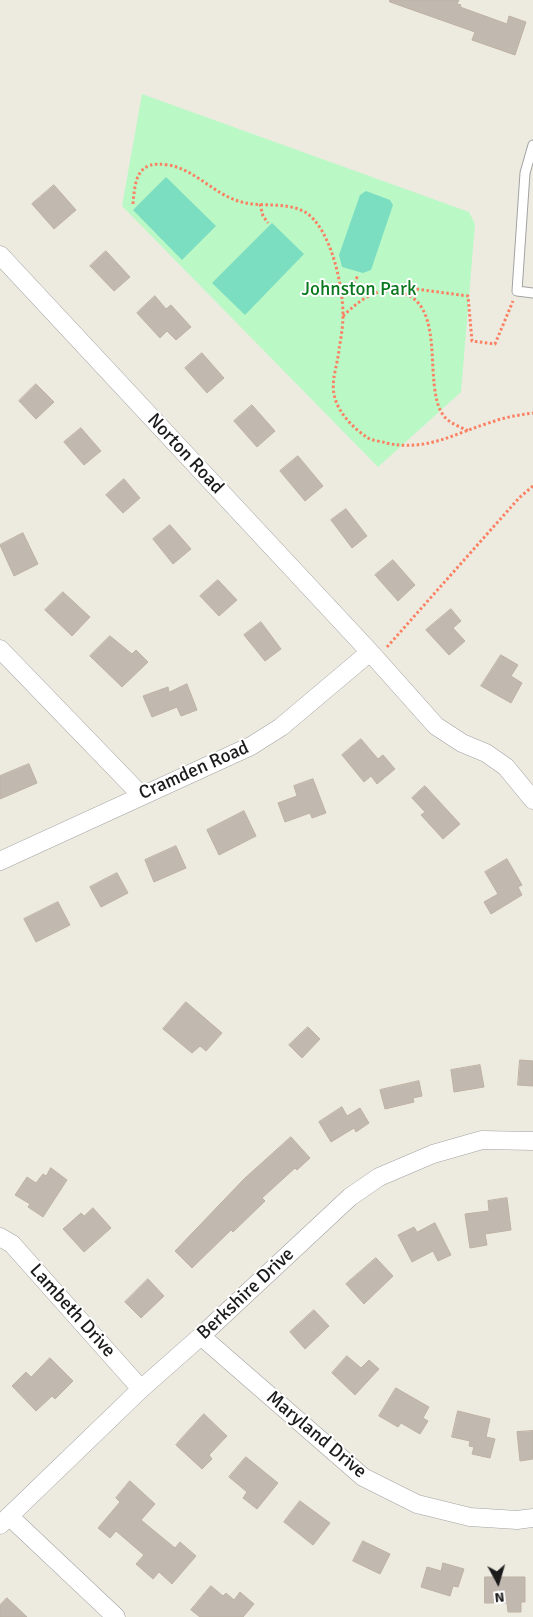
<!DOCTYPE html>
<style>
body{margin:0}
#map{position:relative;width:533px;height:1617px;overflow:hidden;background:#edeae0;font-family:Signika,sans-serif}
canvas{display:block}
.north{position:absolute;left:473px;top:1557px;width:50px;height:50px;-webkit-text-stroke:4px #fff;paint-order:stroke;rotate:174deg;font-size:14px;font-weight:700;line-height:20px;text-align:center;color:#1b1b1b}
.north::after{content:'';display:block;margin:auto;width:18px;height:22px;background:#1b1b1b;clip-path:polygon(50% 0,100% 100%,50% 72%,0 100%)}
</style>
<div id="map">
<canvas width="533" height="1617"></canvas>
<div class="north">N</div>
</div>
<script>
const c = document.querySelector('canvas').getContext('2d');
c.lineJoin = 'round';
function fill(path, color) { c.fillStyle = color; c.fill(path, 'evenodd'); }
function stroke(path, color, width, dash) { c.strokeStyle = color; c.lineWidth = width; c.lineCap = dash ? 'butt' : 'round'; c.setLineDash(dash || []); c.stroke(path); }
function label(font, color, halo, rows, align = 'center') {
  c.font = font + ' Signika,sans-serif'; c.lineWidth = 4; c.setLineDash([]); c.textBaseline = 'middle'; c.strokeStyle = halo; c.fillStyle = color; for (const [text, x, y, turn = 0] of rows) {
    c.save(); c.translate(x, y); c.rotate((+turn || 0) * Math.PI / 180); c.textAlign = isNaN(turn) ? turn : align; if (halo) c.strokeText(text, 0, 0); c.fillText(text, 0, 0); c.restore();
  }
}
const park = new Path2D(`
 M 142,94 L 469,212 L 475,224 L 461,392 L 378,467 L 122,206 Z`);
const pitch = new Path2D(`
 M 166,177 L 216,226 L 182,260 L 133,210 Z
 M 366,191 L 390,200 L 393,205 L 371,270 L 363,273 L 342,267 L 339,255 L 360,195 Z
 M 272,223 L 304,254 L 245,315 L 212,283 Z`);
const building = new Path2D(`
 M 390,0 L 459,0 L 457,4 L 461,5 L 460,7 L 507,24 L 509,16 L 526,22 L 515,55 L 472,40 L 475,32 L 390,2 Z
 M 54,185 L 76,210 L 54,229 L 32,204 Z
 M 106,251 L 130,277 L 114,291 L 90,266 Z
 M 155,296 L 166,309 L 171,305 L 191,327 L 176,340 L 167,331 L 160,338 L 137,313 Z
 M 202,353 L 224,378 L 207,393 L 185,368 Z
 M 36,384 L 54,402 L 36,419 L 19,401 Z
 M 252,405 L 275,431 L 257,447 L 234,421 Z
 M 81,428 L 101,451 L 84,465 L 64,442 Z
 M 298,456 L 323,486 L 305,501 L 280,471 Z
 M 124,479 L 140,498 L 123,513 L 106,495 Z
 M 346,509 L 367,536 L 352,548 L 331,520 Z
 M 170,525 L 191,549 L 173,564 L 153,539 Z
 M 23,533 L 38,564 L 14,576 L 0,545 Z
 M 393,560 L 415,585 L 398,601 L 375,575 Z
 M 218,580 L 237,600 L 219,616 L 200,596 Z
 M 63,592 L 90,617 L 72,636 L 45,610 Z
 M 451,609 L 461,621 L 453,628 L 465,641 L 449,655 L 426,630 Z
 M 261,622 L 281,649 L 265,661 L 244,635 Z
 M 110,636 L 132,654 L 136,650 L 148,662 L 122,687 L 90,656 Z
 M 501,655 L 518,665 L 511,676 L 522,683 L 511,703 L 481,686 Z
 M 187,684 L 197,710 L 181,716 L 177,707 L 152,717 L 143,696 L 168,687 L 169,692 Z
 M 361,739 L 378,759 L 383,755 L 395,769 L 377,784 L 371,776 L 364,782 L 342,755 Z
 M 29,764 L 37,783 L 0,799 L 0,776 Z
 M 313,779 L 326,813 L 312,818 L 310,813 L 285,822 L 278,803 L 297,796 L 294,786 Z
 M 425,786 L 460,824 L 443,839 L 421,815 L 425,812 L 412,798 Z
 M 244,811 L 256,836 L 219,855 L 207,830 Z
 M 176,846 L 186,868 L 154,882 L 145,860 Z
 M 507,859 L 522,885 L 518,887 L 522,895 L 491,914 L 484,902 L 498,894 L 485,872 Z
 M 117,873 L 128,893 L 101,907 L 90,887 Z
 M 58,902 L 70,925 L 36,942 L 24,919 Z
 M 186,1002 L 222,1033 L 206,1051 L 200,1046 L 192,1053 L 163,1029 Z
 M 308,1027 L 320,1039 L 302,1058 L 289,1045 Z
 M 520,1060 L 533,1061 L 533,1086 L 518,1085 Z
 M 480,1065 L 484,1087 L 454,1092 L 451,1070 Z
 M 419,1081 L 422,1096 L 413,1098 L 414,1102 L 385,1109 L 380,1090 Z
 M 342,1107 L 347,1116 L 360,1108 L 369,1123 L 356,1132 L 354,1128 L 331,1142 L 319,1122 Z
 M 291,1137 L 310,1158 L 297,1170 L 295,1168 L 262,1198 L 265,1201 L 233,1232 L 231,1230 L 192,1268 L 175,1251 L 244,1179 Z
 M 51,1168 L 67,1180 L 43,1217 L 28,1207 L 30,1204 L 15,1195 L 27,1177 L 36,1183 L 43,1174 L 46,1176 Z
 M 507,1198 L 511,1230 L 485,1234 L 487,1245 L 470,1248 L 465,1214 L 489,1211 L 488,1201 Z
 M 93,1208 L 111,1228 L 84,1252 L 63,1229 L 81,1213 L 84,1216 Z
 M 435,1223 L 451,1255 L 438,1261 L 433,1251 L 412,1262 L 398,1235 L 414,1227 L 417,1232 Z
 M 376,1258 L 393,1276 L 364,1304 L 346,1284 Z
 M 148,1279 L 164,1296 L 141,1318 L 125,1302 Z
 M 314,1310 L 329,1326 L 305,1349 L 290,1332 Z
 M 347,1356 L 361,1368 L 369,1360 L 379,1369 L 355,1395 L 332,1373 Z
 M 50,1358 L 73,1381 L 55,1399 L 52,1396 L 36,1411 L 12,1386 L 26,1372 L 31,1377 Z
 M 396,1388 L 429,1407 L 423,1418 L 428,1421 L 420,1434 L 401,1423 L 398,1427 L 379,1416 Z
 M 458,1411 L 490,1419 L 486,1437 L 495,1439 L 490,1458 L 472,1454 L 474,1447 L 469,1446 L 470,1441 L 452,1437 Z
 M 204,1414 L 227,1436 L 209,1455 L 212,1459 L 202,1469 L 176,1445 Z
 M 533,1431 L 533,1459 L 520,1461 L 517,1432 Z
 M 246,1457 L 278,1483 L 257,1509 L 243,1498 L 247,1492 L 229,1477 Z
 M 130,1481 L 155,1504 L 141,1520 L 175,1548 L 180,1542 L 196,1556 L 172,1584 L 159,1572 L 153,1579 L 136,1564 L 144,1555 L 116,1531 L 110,1538 L 98,1528 L 120,1502 L 116,1498 Z
 M 300,1501 L 330,1523 L 313,1545 L 284,1522 Z
 M 363,1541 L 390,1554 L 380,1574 L 353,1561 Z
 M 443,1563 L 464,1569 L 458,1587 L 453,1586 L 450,1596 L 421,1587 L 427,1567 L 441,1571 Z
 M 485,1577 L 525,1577 L 525,1602 L 521,1602 L 521,1612 L 508,1612 L 507,1603 L 485,1603 Z
 M 211,1586 L 223,1596 L 226,1593 L 234,1600 L 240,1592 L 254,1604 L 243,1617 L 200,1617 L 191,1610 Z
 M 7,1598 L 27,1617 L 0,1617 L 0,1605 Z`);
const path = new Path2D(`
 M 133,204 C 135,178 138,160 168,165 C 194,169 213,193 238,201 C 259,208 285,201 305,212 C 331,228 343,286 343,315 C 343,326 341,338 339,349 C 338,364 331,379 334,394 C 337,412 354,429 368,438 C 373,441 381,441 386,443 C 427,452 455,433 492,422 C 505,417 519,415 533,413
 M 260,204 L 263,216 L 268,223
 M 341,291 L 351,286 L 358,276
 M 408,294 L 416,289 L 468,296 L 472,341 L 495,344 L 513,301
 M 343,316 C 359,301 376,286 400,292 C 448,304 422,384 443,415 C 449,423 460,427 469,431
 M 387,647 L 519,498 L 533,486`);
const service = new Path2D(`
 M 533,145 L 525,173 L 517,291 L 533,293`);
const minor = new Path2D(`
 M 0,255 L 370,652 L 436,726 L 462,743 L 486,753 L 506,767 L 533,800
 M 0,649 L 141,795
 M 0,861 L 251,746 L 281,727 L 370,652
 M 0,1237 L 12,1244 L 141,1389
 M 201,1336 L 363,1477 L 417,1504 L 470,1517 L 517,1520 L 533,1518
 M 9,1516 L 116,1617
 M 0,1525 L 141,1389 L 201,1336 L 350,1197 L 379,1177 L 433,1154 L 482,1140 L 533,1141`);
const parkNames = [
 ["Johnston Park",359,290]
];
const streetNames = [
 ["Norton Road",185,454,47],
 ["Cramden Road",194,771,-24],
 ["Berkshire Drive",246,1294,-43],
 ["Lambeth Drive",72,1311,48],
 ["Maryland Drive",316,1435,40]
];
fill(park, '#baf9c6');
fill(pitch, '#7cdec1');
fill(building, '#c1b9b0');
stroke(building, '#beb1a2', 1);
stroke(service, '#a2a2a2', 11);
stroke(minor, '#a2a2a2', 19);
stroke(path, '#fb8163', 3, [2.5, 2.5]);
stroke(service, '#fff', 9);
stroke(minor, '#fff', 18);
label('19px', '#0a781e', '#fff', parkNames);
label('19px', '#1b1b1b', '#fff', streetNames);
</script>
